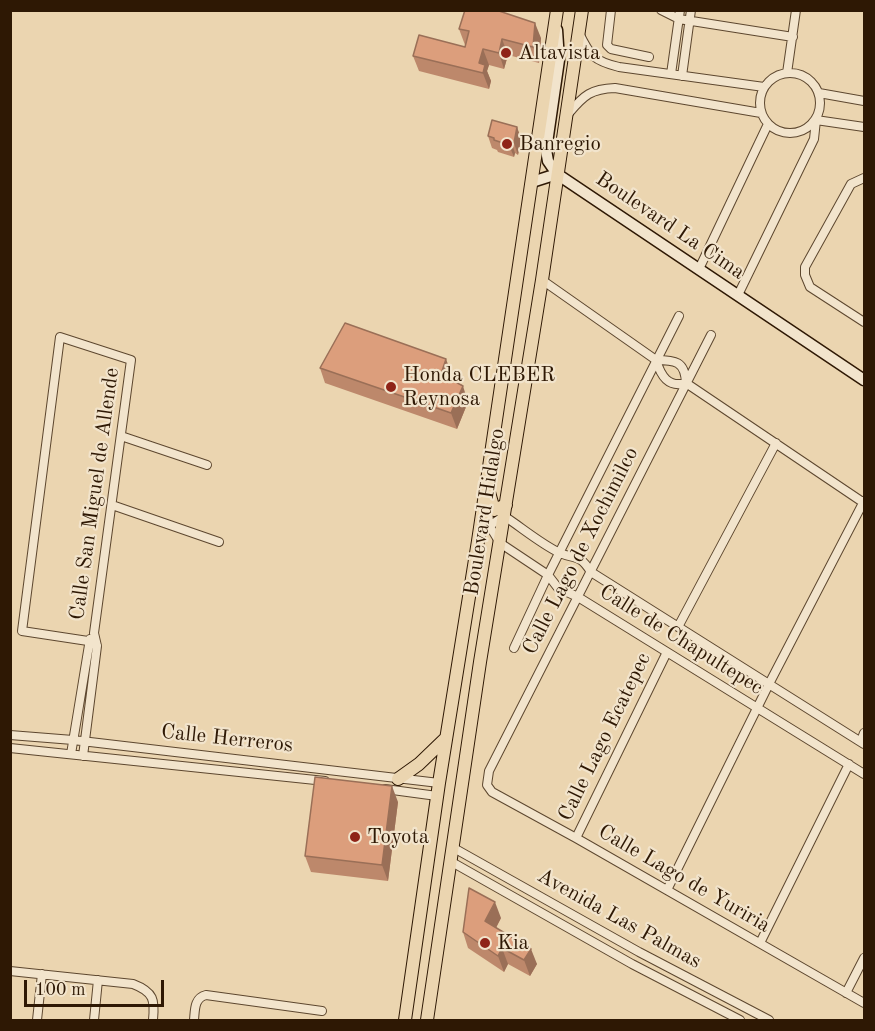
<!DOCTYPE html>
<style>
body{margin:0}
#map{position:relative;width:875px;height:1031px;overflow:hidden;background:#ebd5b0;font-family:"Old Standard TT",serif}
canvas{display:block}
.frame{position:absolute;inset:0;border:12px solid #2e1804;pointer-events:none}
.scale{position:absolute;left:24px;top:980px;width:140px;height:27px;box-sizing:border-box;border:3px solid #2e1804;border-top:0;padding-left:8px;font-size:18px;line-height:21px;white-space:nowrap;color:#2e1804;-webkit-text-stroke:4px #f2e4cc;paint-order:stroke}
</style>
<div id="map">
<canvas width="875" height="1031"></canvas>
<div class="frame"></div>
<div class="scale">100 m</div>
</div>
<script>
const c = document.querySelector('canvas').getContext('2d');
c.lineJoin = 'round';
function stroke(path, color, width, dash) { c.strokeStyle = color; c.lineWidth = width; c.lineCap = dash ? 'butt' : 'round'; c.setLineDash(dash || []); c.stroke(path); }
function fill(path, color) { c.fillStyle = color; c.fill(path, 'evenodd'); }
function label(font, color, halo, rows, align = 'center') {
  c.font = font + ' "Old Standard TT",serif'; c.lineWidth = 4.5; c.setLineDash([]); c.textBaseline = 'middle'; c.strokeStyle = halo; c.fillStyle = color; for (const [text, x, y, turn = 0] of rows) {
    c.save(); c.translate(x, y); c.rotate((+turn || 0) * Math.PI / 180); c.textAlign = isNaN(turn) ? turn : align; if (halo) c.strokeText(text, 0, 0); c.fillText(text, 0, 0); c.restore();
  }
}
const street = new Path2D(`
 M 611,10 L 607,45 L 611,49 L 649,57
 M 661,10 L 679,19 L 793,37
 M 579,33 C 590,56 594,61 619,67 L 764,87
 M760 103a30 30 0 1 1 60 0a30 30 0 1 1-60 0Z
 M 787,73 L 796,10
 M 671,74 L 680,10
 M 682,76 L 691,10
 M 819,93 L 864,101
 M 569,113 C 584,95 591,89 615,88 L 761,113
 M 864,178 L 851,184 L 805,267 L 805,275 L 810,287 L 864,322
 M 699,269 L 768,124
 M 542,280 L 656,360 C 675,360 685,361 686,383
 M 738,295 L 814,139 L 816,120 L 864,127
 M 711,335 L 489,771 L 487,785 L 492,792 L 576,838 L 864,1003
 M 656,360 C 661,376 668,388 686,383
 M 686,383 L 864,503
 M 121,436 L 207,465
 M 112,505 L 219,542
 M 488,505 L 489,525 L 500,543 L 548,575 L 558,588 L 578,597 L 864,774
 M 488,527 L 504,516 C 521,527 541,544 560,553 C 576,560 579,553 591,572 L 864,744
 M 678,627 L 776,443
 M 514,648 L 548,575 L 679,316
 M 10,735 L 73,740 L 439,783
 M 861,741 L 864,733
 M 10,748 L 325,781
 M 71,754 L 90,639
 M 83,756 L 97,646 L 94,633 L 131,360 L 60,337 L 22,631 L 88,641 L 97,646
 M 385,789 L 437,796
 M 576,838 L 667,652
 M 452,847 L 639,952 L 769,1020
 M 450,861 L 632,964 L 740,1020
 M 667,890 L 769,684 L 864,501
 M 760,943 L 849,764
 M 10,971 L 133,984 C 154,992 155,1000 153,1020
 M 846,993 L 864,958
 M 37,1020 L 42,974
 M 94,1020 L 98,980
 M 194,1020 C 195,1010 194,998 206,995 L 322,1011`);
const secondary = new Path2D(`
 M 557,30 L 559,60 L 546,150 L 548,161 L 557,174 L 864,380
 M 532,182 L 557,174`);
const primary = new Path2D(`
 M 488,489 L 494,510 L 506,505
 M 398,779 L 419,764 L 446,738
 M 405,1020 L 439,783 L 478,541 L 557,10
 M 427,1020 L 480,662 L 542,280 L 582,10`);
const wall = new Path2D(`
 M 459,29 L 541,38 L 539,63 L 508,55 L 504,69 L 489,65 L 487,71 L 491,81 L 489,89 L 419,71 L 413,56 L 465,47 L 465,45 Z
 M 517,127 L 521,139 L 518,155 L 515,153 L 514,157 L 498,152 L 497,150 L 492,148 L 488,136 Z
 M 320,368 L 452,375 L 450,379 L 468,402 L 457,429 L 325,383 Z
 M 398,802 L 388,881 L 311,872 L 305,856 Z
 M 501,918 L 496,928 L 537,964 L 530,976 L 508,964 L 504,972 L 468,948 L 463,932 Z`);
const shadedWall = new Path2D(`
 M 535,23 L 541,38 L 539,63 L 533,47 Z
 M 502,39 L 508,55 L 504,69 L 499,53 Z
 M 483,49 L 489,65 L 487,71 L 491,81 L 489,89 L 479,63 Z
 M 517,127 L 521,139 L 518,155 L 514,143 Z
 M 511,141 L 515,153 L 514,157 L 509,145 Z
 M 446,359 L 452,375 L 447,390 L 441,374 Z
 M 463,386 L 468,402 L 457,429 L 451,413 Z
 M 392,786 L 398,802 L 388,881 L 382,865 Z
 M 495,902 L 501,918 L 491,937 L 485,921 Z
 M 502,948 L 508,964 L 504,972 L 498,956 Z
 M 531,949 L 537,964 L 530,976 L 524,960 Z`);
const building = new Path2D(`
 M 465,10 L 496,10 L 535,23 L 533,47 L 502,39 L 499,53 L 483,49 L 479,63 L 485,65 L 483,73 L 413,56 L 419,35 L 465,47 L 469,31 L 459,29 Z
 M 492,120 L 517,127 L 514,143 L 511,141 L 509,145 L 494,140 L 494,138 L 488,136 Z
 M 345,323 L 446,359 L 441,374 L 463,386 L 451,413 L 320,368 Z
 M 315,777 L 392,786 L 382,865 L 305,856 Z
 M 469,888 L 495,902 L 485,921 L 531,949 L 524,960 L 502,948 L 498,956 L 463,932 Z`);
const markers = [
 [506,53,6,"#8f2418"],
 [507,144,6,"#8f2418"],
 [391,387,6,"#8f2418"],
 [355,837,6,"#8f2418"],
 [485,943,6,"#8f2418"]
];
const poiNames = [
 ["Altavista",518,53],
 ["Banregio",519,144],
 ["Honda CLEBER",403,375],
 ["Reynosa",403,399],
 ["Toyota",367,837],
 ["Kia",497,943]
];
const streetNames = [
 ["Boulevard La Cima",670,226,34],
 ["Calle San Miguel de Allende",95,494,-82],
 ["Boulevard Hidalgo",485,512,-81],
 ["Calle Lago de Xochimilco",581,551,-63],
 ["Calle de Chapultepec",681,640,32],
 ["Calle Lago Ecatepec",605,737,-64],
 ["Calle Herreros",227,739,6],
 ["Calle Lago de Yuriria",684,879,30],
 ["Avenida Las Palmas",619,919,29]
];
stroke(street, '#5d472f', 10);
stroke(secondary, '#2e1804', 13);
stroke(primary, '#2e1804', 14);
stroke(street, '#f2e4cc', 8);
stroke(secondary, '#f2e4cc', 10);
stroke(primary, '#ebd5b0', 12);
fill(wall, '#bd886b');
fill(shadedWall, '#9a6f57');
fill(building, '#dc9e7c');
stroke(building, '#9a6f57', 1.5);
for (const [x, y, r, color] of markers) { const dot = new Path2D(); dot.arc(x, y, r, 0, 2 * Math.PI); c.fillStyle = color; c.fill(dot); stroke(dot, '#f2e4cc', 2); }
label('21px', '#2e1804', '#f2e4cc', poiNames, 'left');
label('21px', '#2e1804', '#f2e4cc', streetNames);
</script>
